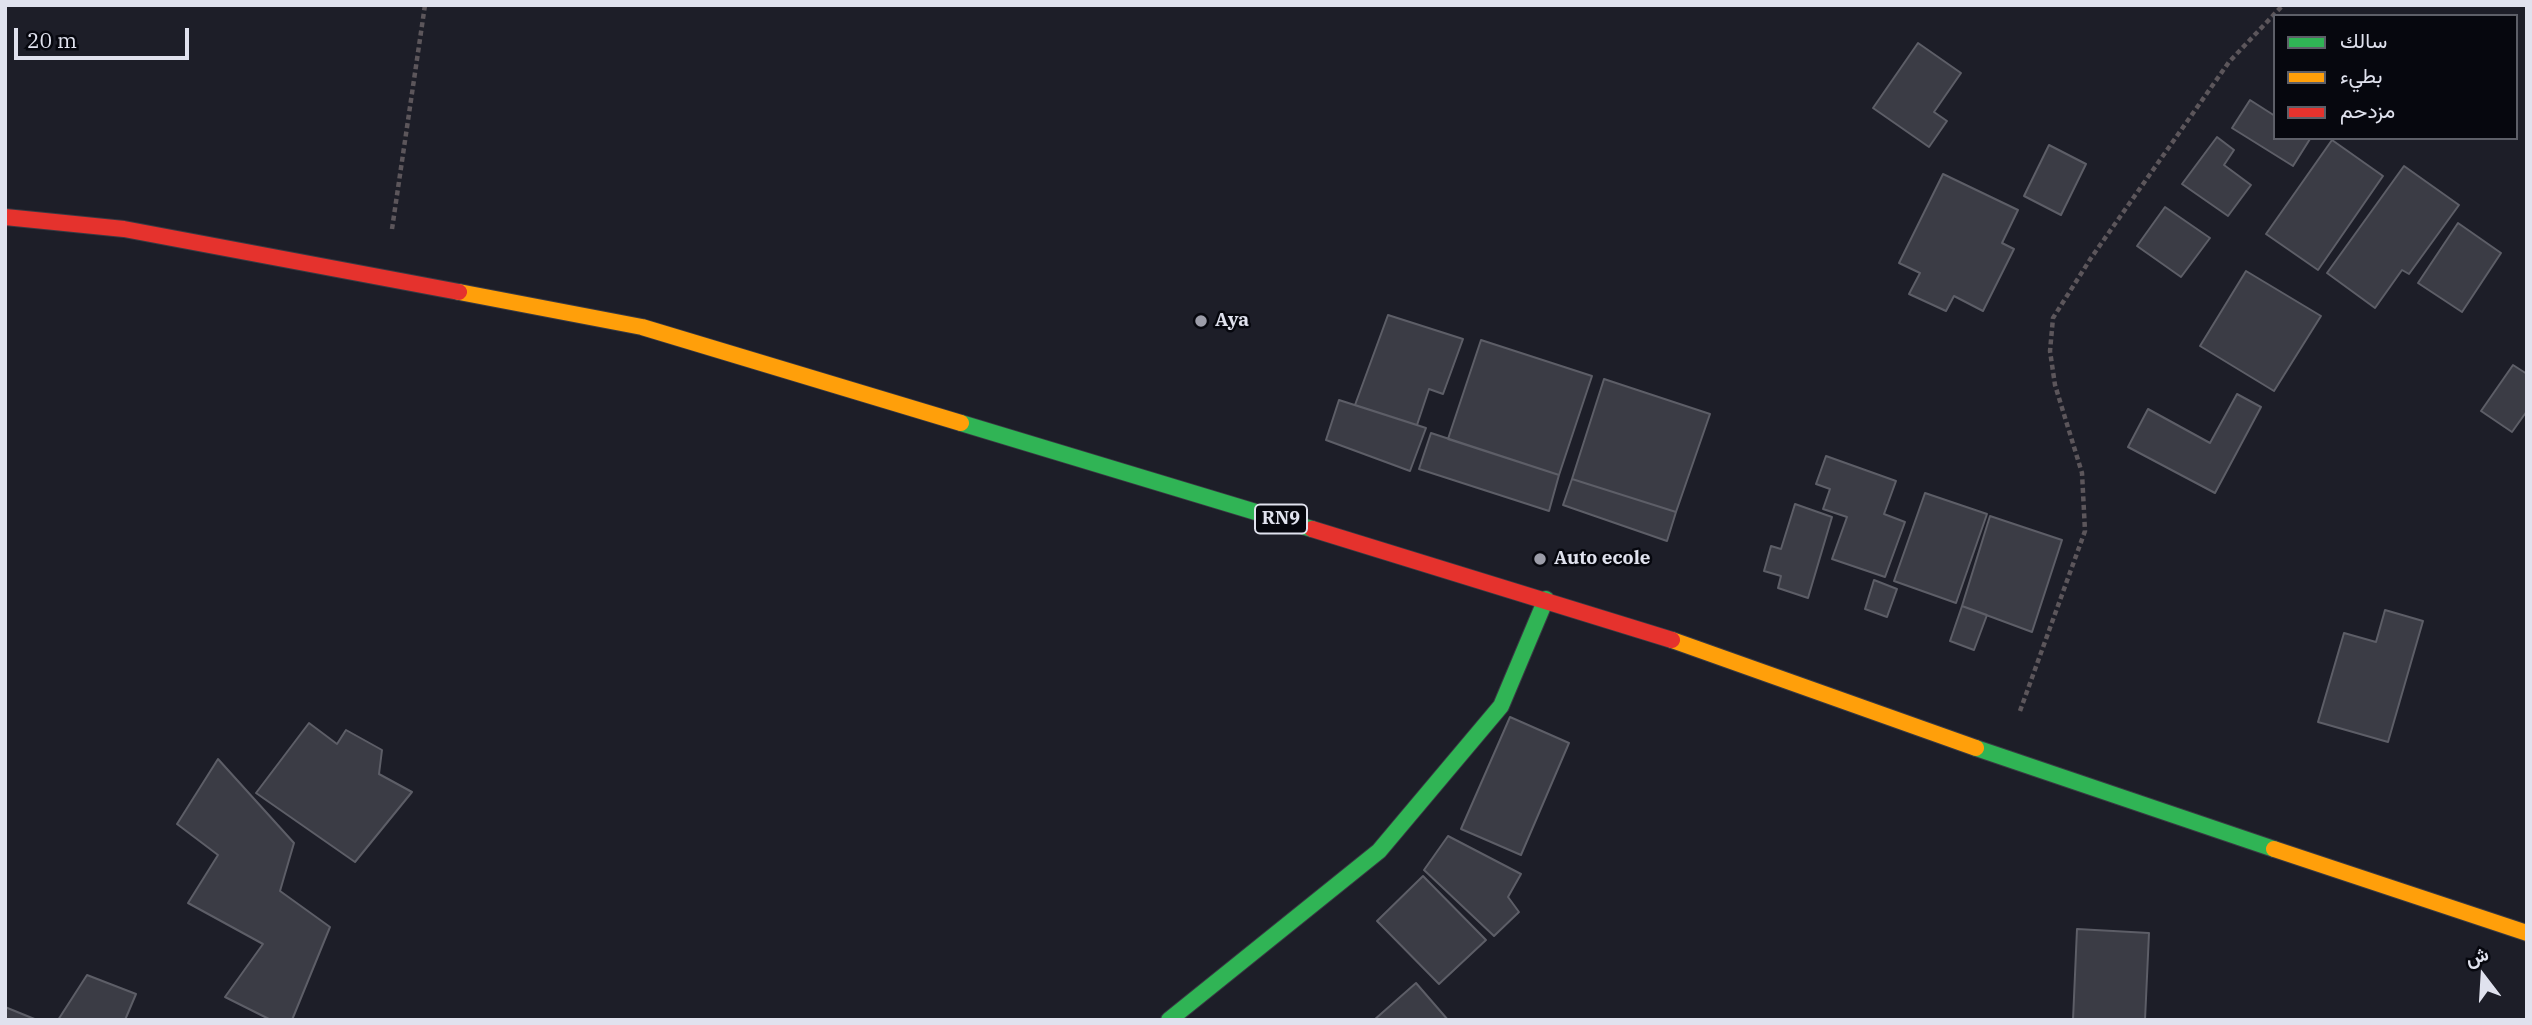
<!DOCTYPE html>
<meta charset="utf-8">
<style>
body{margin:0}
#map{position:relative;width:2532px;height:1025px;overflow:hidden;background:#1d1e28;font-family:"IBM Plex Serif",Vazirmatn,serif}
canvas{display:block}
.frame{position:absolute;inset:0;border:7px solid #e0e2ee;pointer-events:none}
.legend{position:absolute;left:2273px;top:14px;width:245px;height:126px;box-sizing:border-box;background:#06070e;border:2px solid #5d5f68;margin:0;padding:9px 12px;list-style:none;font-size:21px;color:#e0e2ee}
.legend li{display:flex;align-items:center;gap:14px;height:35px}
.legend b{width:35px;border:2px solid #5d5f68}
.north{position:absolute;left:2448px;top:941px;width:70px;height:70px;-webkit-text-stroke:5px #06070e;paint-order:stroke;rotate:343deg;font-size:19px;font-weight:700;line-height:28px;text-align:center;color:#e0e2ee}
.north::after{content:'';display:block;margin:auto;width:24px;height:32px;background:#e0e2ee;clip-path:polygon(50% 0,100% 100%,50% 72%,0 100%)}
.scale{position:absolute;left:14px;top:28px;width:175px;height:32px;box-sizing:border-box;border:4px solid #e0e2ee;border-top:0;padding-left:9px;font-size:21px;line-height:24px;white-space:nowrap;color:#e0e2ee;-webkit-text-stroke:5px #06070e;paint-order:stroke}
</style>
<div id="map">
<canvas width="2532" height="1025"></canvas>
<div class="frame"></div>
<ul class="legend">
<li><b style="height:9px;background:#30b455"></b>سالك</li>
<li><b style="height:9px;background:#ff9f0a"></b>بطيء</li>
<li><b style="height:9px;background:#e5322d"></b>مزدحم</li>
</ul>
<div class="north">ش</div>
<div class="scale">20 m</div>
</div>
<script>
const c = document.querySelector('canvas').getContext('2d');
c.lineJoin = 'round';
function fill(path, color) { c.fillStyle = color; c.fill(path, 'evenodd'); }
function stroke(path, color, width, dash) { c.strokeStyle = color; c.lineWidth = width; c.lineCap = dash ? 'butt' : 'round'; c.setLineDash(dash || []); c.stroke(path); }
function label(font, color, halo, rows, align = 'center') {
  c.font = font + ' "IBM Plex Serif",serif'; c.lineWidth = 5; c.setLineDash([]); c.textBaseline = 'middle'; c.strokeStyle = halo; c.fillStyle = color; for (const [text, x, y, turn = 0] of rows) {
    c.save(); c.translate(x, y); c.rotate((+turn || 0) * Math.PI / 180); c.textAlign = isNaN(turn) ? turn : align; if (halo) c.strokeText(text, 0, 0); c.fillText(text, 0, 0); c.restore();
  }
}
const building = new Path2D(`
 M 1918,43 L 1961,73 L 1934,112 L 1947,121 L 1929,147 L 1873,108 Z
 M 2250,100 L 2275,116 L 2275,138 L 2310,139 L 2293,166 L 2232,128 Z
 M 2217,137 L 2234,150 L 2224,165 L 2251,185 L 2228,216 L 2182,184 Z
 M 2332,140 L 2383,176 L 2318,270 L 2266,234 Z
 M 2049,145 L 2086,164 L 2061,215 L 2024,196 Z
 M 2404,166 L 2459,205 L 2409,274 L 2402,270 L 2375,308 L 2327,273 Z
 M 1943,174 L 2018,210 L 2002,243 L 2014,249 L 1983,311 L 1954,296 L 1946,311 L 1909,294 L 1920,273 L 1899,263 Z
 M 2165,207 L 2210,238 L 2181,277 L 2137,246 Z
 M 2458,223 L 2501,253 L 2462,312 L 2418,283 Z
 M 2246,271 L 2321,316 L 2274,391 L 2200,346 Z
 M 1388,315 L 1463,339 L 1443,394 L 1429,389 L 1417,425 L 1355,405 Z
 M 1481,340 L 1592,376 L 1559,475 L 1448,439 Z
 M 2513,365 L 2527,374 L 2527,411 L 2512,432 L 2481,411 Z
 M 1604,379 L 1710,414 L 1676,512 L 1572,479 Z
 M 2237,394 L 2261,407 L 2215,493 L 2128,447 L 2148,409 L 2210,443 Z
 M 1339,400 L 1426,428 L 1410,471 L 1326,440 Z
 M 1431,433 L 1559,475 L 1549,511 L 1419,469 Z
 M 1826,456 L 1896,481 L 1884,514 L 1905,522 L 1885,577 L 1832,559 L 1847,517 L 1823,509 L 1830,489 L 1816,484 Z
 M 1572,479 L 1676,512 L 1667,541 L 1563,505 Z
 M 1925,493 L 1987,514 L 1956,603 L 1894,581 Z
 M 1795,504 L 1832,517 L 1808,598 L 1778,588 L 1781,576 L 1764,571 L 1771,546 L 1781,549 Z
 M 1990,516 L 2062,540 L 2032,632 L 1962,606 Z
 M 1874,580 L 1897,589 L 1887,617 L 1865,609 Z
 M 1962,606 L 1987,615 L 1974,650 L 1950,641 Z
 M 2385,610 L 2423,621 L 2388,742 L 2318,722 L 2344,633 L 2376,642 Z
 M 1510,717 L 1569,743 L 1521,855 L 1461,829 Z
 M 309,723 L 337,744 L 346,730 L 382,750 L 379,774 L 412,792 L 355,862 L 256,793 Z
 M 218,759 L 294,843 L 280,891 L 330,927 L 292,1020 L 271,1020 L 225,997 L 263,944 L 188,903 L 218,855 L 177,824 Z
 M 1448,836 L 1521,874 L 1508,897 L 1519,912 L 1494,936 L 1424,870 Z
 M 1423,876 L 1486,940 L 1439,984 L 1377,921 Z
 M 2077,929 L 2149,933 L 2145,1020 L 2073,1020 Z
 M 87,975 L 136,994 L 125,1020 L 58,1020 Z
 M 1416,983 L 1448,1020 L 1374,1020 Z
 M 5,1007 L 37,1020 L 5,1020 Z`);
const path = new Path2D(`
 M 392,229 L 425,5
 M 2020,711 L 2085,531 L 2082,473 L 2055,385 L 2050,351 L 2053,318 L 2091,258 L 2229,62 L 2283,5`);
const fast = new Path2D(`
 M 961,423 L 1312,529
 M 1976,748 L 2274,849
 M 1169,1020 L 1379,851 L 1501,706 L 1546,599`);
const slow = new Path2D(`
 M 459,292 L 642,327 L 961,423
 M 1672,640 L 1976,748
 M 2274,849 L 2527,933`);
const jam = new Path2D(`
 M 5,217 L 124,229 L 459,292
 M 1312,529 L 1672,640`);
const markers = [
 [1201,321,7,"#9c9da9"],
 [1540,559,7,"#9c9da9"]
];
const shields = [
 [1281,519,52]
];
const shieldNames = [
 ["RN9",1281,519]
];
const poiNames = [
 ["Aya",1215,321],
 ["Auto ecole",1554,559]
];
fill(building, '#3b3c45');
stroke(building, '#5d5e67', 2);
stroke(fast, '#393a43', 18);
stroke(slow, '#393a43', 18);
stroke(jam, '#393a43', 18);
stroke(path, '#5c565b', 4.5, [5, 3.5]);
stroke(fast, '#30b455', 16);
stroke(slow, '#ff9f0a', 16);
stroke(jam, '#e5322d', 16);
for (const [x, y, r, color] of markers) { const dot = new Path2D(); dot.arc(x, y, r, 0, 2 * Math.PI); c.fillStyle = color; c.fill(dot); stroke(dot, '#06070e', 2.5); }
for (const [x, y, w] of shields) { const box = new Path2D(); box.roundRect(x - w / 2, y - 14.5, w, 29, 5); c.fillStyle = '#06070e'; c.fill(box); stroke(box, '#e0e2ee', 2); }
label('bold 18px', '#e0e2ee', null, shieldNames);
label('bold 19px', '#e0e2ee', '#06070e', poiNames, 'left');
</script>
